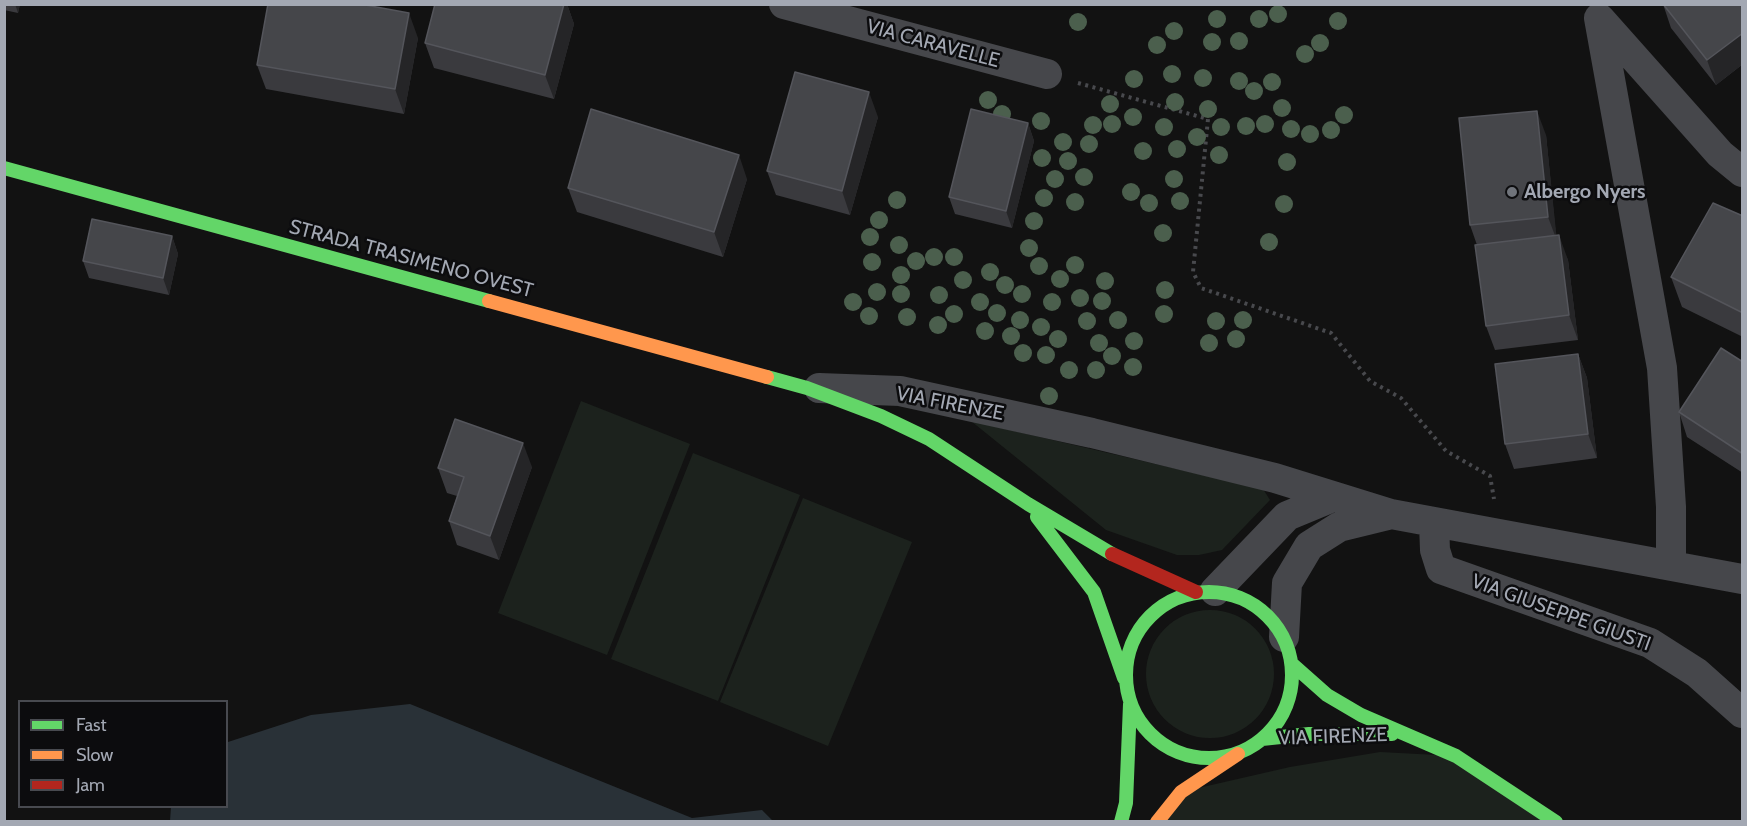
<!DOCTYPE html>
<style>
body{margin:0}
#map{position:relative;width:1747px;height:826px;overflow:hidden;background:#121212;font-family:Cabin,sans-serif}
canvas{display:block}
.frame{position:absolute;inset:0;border:6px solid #a3a8b3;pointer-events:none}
.legend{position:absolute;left:18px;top:700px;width:210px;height:108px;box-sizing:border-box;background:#0c0c0e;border:2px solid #484a50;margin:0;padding:8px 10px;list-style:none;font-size:18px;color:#a3a8b3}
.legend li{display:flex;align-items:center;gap:12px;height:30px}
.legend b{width:30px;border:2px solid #484a50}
</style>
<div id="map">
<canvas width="1747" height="826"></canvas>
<div class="frame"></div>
<ul class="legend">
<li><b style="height:8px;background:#63d668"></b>Fast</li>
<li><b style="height:8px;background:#ff974d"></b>Slow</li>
<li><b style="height:8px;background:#b3261e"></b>Jam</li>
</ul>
</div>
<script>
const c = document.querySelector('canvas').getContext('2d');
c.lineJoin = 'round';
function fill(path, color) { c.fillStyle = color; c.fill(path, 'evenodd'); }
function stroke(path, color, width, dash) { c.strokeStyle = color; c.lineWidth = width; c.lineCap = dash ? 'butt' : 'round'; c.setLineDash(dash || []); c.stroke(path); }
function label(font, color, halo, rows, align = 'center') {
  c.font = font + ' Cabin,sans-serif'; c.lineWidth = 5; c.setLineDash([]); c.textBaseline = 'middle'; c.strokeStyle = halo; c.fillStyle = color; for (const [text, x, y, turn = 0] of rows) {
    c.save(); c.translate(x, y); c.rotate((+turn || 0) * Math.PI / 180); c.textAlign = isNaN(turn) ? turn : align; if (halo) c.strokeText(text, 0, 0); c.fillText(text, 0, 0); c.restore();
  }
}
const green = new Path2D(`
 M 581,401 L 690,444 L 607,655 L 498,613 Z
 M 971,421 L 1263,489 L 1270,500 L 1222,550 L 1199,555 L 1177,555 L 1106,530 Z
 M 693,453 L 800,495 L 718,701 L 611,659 Z
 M 803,498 L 912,542 L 828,746 L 720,702 Z
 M1146 674a64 64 0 1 1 128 0a64 64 0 1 1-128 0Z
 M 1380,752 L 1456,756 L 1556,822 L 1157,822 L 1181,792 L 1290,767 Z`);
const water = new Path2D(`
 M 410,704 L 692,818 L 762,810 L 773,821 L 170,821 L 171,807 L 226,806 L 228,742 L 311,715 Z`);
const path = new Path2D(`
 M 1078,83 L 1208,119 L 1193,272 L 1201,288 L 1331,333 L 1370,381 L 1401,398 L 1446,451 L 1490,476 L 1494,499`);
const street = new Path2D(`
 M 784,4 L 1047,74
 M 1599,18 L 1662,368 L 1671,507 L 1671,566
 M 1600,19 L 1720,154 L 1742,172
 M 819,388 L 900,391 L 1092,433 L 1275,478 L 1391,514 L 1742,579
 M 1434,523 L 1435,550 L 1441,569 L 1650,643 L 1697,673 L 1742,713
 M 1215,591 L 1287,516 L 1333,497
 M 1284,637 L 1287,583 L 1309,546 L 1339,527 L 1388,515`);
const fast = new Path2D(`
 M 4,168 L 489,301
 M 767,377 L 807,388 L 881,416 L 929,439 L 1028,504 L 1112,554
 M 1037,517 L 1094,592 L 1124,678
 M1126 675a83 83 0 1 1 166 0a83 83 0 1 1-166 0Z
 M 1292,664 L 1327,695 L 1361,715 L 1456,756 L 1556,822
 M 1262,739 L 1309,734 L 1392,734
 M 1121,822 L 1126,803 L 1130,704`);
const slow = new Path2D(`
 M 489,301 L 767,377
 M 1157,822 L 1181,792 L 1238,754`);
const jam = new Path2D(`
 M 1112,554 L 1196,592`);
const trees = [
 [1278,14],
 [1217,19],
 [1259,19],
 [1338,21],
 [1078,22],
 [1174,31],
 [1239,41],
 [1212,42],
 [1320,43],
 [1157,45],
 [1305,54],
 [1172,74],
 [1203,78],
 [1134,79],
 [1239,81],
 [1272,82],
 [1254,91],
 [988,100],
 [1175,102],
 [1110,104],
 [1282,108],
 [1208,109],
 [1002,114],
 [1344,115],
 [1133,117],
 [1041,121],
 [1112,124],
 [1265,124],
 [1093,125],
 [1246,126],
 [1164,127],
 [1221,127],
 [1291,129],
 [1331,130],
 [1310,134],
 [1197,137],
 [1063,142],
 [1089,144],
 [1177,149],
 [1143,151],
 [1219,155],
 [1042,158],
 [1068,161],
 [1287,162],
 [1084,177],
 [1055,179],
 [1174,179],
 [1131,192],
 [1044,198],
 [897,200],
 [1180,201],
 [1075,202],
 [1149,203],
 [1284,204],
 [879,220],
 [1034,221],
 [1163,233],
 [870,237],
 [1269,242],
 [899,245],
 [1029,248],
 [934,257],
 [954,257],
 [916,261],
 [872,262],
 [1075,265],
 [1039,266],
 [990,272],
 [901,275],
 [1060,279],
 [963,280],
 [1105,281],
 [1005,285],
 [1165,290],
 [877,292],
 [901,294],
 [1022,294],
 [939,295],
 [1080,298],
 [1102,301],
 [853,302],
 [980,302],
 [1052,302],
 [997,313],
 [954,314],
 [1164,314],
 [869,316],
 [907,317],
 [1020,320],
 [1118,320],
 [1243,320],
 [1087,321],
 [1216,321],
 [938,325],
 [1041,327],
 [985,331],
 [1011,336],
 [1058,339],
 [1236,339],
 [1134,341],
 [1099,343],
 [1209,343],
 [1023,353],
 [1046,355],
 [1112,356],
 [1133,367],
 [1069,370],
 [1096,370],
 [1049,396]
];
const wall = new Path2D(`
 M 4,4 L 20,4 L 18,13 L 4,10 Z
 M 435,4 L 567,4 L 574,24 L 554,99 L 434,68 L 425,43 Z
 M 1663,4 L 1743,4 L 1743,64 L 1716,85 L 1671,28 Z
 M 418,38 L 404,114 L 266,89 L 257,65 Z
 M 878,117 L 850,215 L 776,195 L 767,171 Z
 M 1028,123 L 1034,141 L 1012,228 L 955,214 L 949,197 Z
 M 1546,135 L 1556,236 L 1568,260 L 1578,340 L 1495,350 L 1486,326 L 1477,245 L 1470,225 Z
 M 747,179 L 723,257 L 577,212 L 568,188 Z
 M 1743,216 L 1743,337 L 1682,307 L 1671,277 Z
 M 172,236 L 178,254 L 169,295 L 89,278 L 83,261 Z
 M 1578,354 L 1587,378 L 1597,458 L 1514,469 L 1505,444 Z
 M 1743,362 L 1743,473 L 1687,437 L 1679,412 Z
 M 532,467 L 499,560 L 457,545 L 449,521 L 457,496 L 447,493 L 438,468 Z`);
const shadedWall = new Path2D(`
 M 15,4 L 20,4 L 18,13 Z
 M 564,4 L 567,4 L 574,24 L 554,99 L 545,75 Z
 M 409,13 L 418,38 L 404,114 L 395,89 Z
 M 1743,33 L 1743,64 L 1716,85 L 1707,60 Z
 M 869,92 L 878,117 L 850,215 L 842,191 Z
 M 1537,111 L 1546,135 L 1557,241 L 1548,217 Z
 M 1028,123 L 1034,141 L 1012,228 L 1006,211 Z
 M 739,155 L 747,179 L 723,257 L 714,232 Z
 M 1559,235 L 1568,260 L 1578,340 L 1569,315 Z
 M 172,236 L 178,254 L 169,295 L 163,278 Z
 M 1578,354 L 1587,378 L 1597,458 L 1588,434 Z
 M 523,443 L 532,467 L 499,560 L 490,536 Z`);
const building = new Path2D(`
 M 268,4 L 360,4 L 409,13 L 395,89 L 257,65 Z
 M 435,4 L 564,4 L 545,75 L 425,43 Z
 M 1663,4 L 1743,4 L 1743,33 L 1707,60 Z
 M 795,72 L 869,92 L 842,191 L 767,171 Z
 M 591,109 L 739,155 L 714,232 L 568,188 Z
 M 971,109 L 1028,123 L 1006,211 L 949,197 Z
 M 1537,111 L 1548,217 L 1470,225 L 1459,118 Z
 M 1713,203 L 1743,216 L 1743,313 L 1671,277 Z
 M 92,219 L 172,236 L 163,278 L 83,261 Z
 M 1559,235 L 1569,315 L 1486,326 L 1475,245 Z
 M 1721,348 L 1743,362 L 1743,454 L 1679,412 Z
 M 1578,354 L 1588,434 L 1505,444 L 1495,364 Z
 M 455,419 L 523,443 L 490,536 L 449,521 L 464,477 L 438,468 Z`);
const markers = [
 [1512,192,6,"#70747b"]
];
const streetNames = [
 ["VIA CARAVELLE",933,44,15],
 ["STRADA TRASIMENO OVEST",411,259,15],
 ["VIA FIRENZE",950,404,11],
 ["VIA GIUSEPPE GIUSTI",1561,613,20],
 ["VIA FIRENZE",1333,737,-2]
];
const poiNames = [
 ["Albergo Nyers",1524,192]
];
fill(green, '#1c221d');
fill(water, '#293137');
stroke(path, '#48494d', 4, [3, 4.5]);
stroke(street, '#46474b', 30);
stroke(fast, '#63d668', 14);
stroke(slow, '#ff974d', 14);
stroke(jam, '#b3261e', 14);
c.fillStyle = '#4b5f4d';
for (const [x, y] of trees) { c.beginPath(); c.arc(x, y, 9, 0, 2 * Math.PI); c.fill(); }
fill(wall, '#3a3a3e');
fill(shadedWall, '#252527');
fill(building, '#45464a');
stroke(building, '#54555b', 1.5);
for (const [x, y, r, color] of markers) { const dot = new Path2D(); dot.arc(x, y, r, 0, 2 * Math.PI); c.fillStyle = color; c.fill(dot); stroke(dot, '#0c0c0e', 2); }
label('20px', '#a3a8b3', '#0c0c0e', streetNames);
label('bold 20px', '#a3a8b3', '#0c0c0e', poiNames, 'left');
</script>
